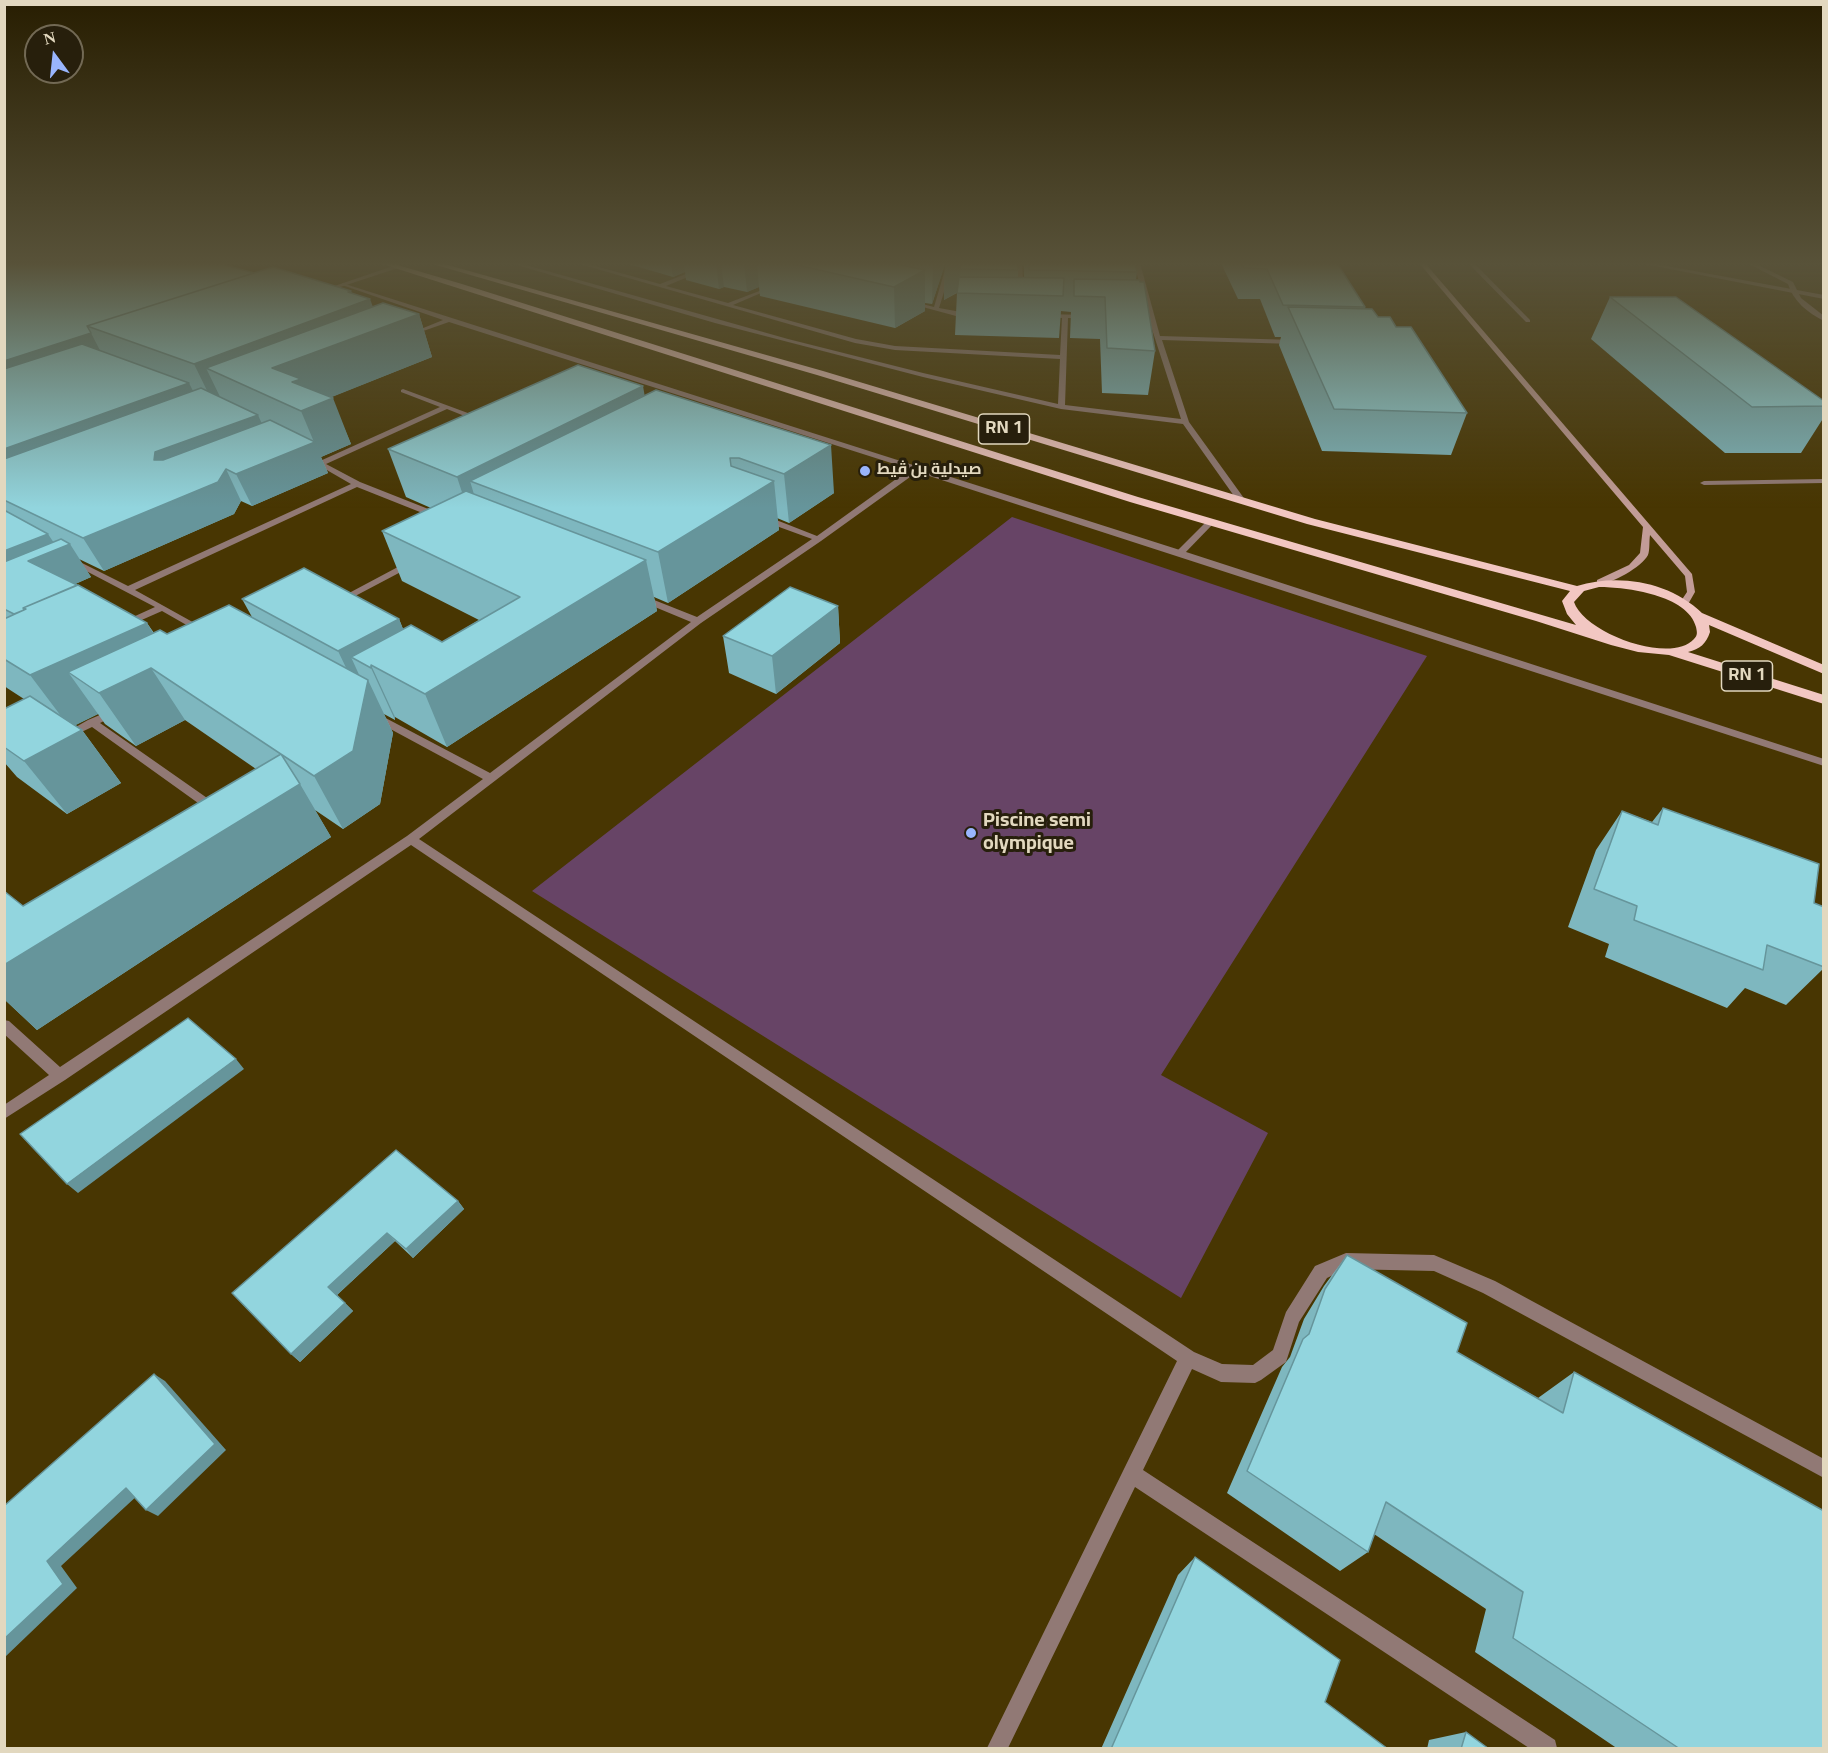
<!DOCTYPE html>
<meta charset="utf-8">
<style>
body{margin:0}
#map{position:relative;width:1828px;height:1753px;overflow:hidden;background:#483602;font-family:Georgia,serif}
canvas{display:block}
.frame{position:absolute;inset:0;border:6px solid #e2d8bf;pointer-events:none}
.north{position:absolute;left:24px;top:24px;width:60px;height:60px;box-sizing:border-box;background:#271f0c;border:2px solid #726954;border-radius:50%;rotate:345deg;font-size:16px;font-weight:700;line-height:24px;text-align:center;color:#e2d8bf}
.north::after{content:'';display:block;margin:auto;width:21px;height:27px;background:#99b5fd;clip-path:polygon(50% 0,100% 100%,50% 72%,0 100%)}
</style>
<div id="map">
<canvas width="1828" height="1753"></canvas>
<div class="frame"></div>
<div class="north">N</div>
</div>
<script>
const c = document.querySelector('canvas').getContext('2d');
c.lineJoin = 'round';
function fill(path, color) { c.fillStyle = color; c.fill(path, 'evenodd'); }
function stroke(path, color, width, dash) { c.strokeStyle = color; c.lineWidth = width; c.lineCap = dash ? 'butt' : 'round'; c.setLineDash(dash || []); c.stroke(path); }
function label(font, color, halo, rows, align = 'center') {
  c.font = font + ' Georgia,Cairo,serif'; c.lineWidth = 6; c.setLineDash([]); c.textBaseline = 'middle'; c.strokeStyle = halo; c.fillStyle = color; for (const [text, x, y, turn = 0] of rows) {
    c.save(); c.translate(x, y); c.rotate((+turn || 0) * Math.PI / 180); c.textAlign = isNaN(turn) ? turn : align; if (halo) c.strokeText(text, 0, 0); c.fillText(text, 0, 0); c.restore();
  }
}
const green = new Path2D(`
 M 1012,517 L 1427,656 L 1161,1075 L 1268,1133 L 1181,1298 L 532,891 Z`);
const service = new Path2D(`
 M 1206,522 L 1213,524 L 1183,555 L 1177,555 L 1177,551 Z`);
const minor = new Path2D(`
 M 510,263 L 519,263 L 788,339 L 923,373 L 1058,404 L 1060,359 L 895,350 L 855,343 L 576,263 L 585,263 L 660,284 L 714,263 L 722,263 L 666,286 L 728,303 L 775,285 L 775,287 L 733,305 L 856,339 L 895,346 L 1060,355 L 1062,318 L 1041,316 L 1044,314 L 1087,315 L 1089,318 L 1068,318 L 1065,405 L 1181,419 L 1148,317 L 1134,263 L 1140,263 L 1160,336 L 1294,340 L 1297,342 L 1294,344 L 1162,340 L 1189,422 L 1246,501 L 1242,503 L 1239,503 L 1183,424 L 1061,409 L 923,377 L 715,323 Z
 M 947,263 L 953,263 L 939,308 L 972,314 L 972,316 L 956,316 L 908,303 L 911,301 L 934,307 Z
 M 1016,263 L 1022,263 L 1024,292 L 1021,294 L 1018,292 Z
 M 1468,263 L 1474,263 L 1530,320 L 1530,322 L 1526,322 Z
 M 1747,263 L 1754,263 L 1793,282 L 1801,298 L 1824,316 L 1824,321 C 1808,313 1793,301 1788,284 Z
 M 342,283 L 1183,551 L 1824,759 L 1824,766 L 917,472 L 821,541 L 701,623 L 419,839 L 1194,1352 L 1222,1364 L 1253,1365 L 1273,1350 L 1286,1312 L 1315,1266 L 1346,1253 L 1434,1255 L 1495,1281 L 1824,1459 L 1824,1478 L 1483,1293 L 1434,1271 L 1346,1269 L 1327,1278 L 1299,1322 L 1286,1362 L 1261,1380 L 1255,1383 L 1221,1382 L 1192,1369 L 1143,1470 L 1555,1740 L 1557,1748 L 1529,1748 L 1135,1487 L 1008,1748 L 987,1748 L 1177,1361 L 411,845 L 65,1080 L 4,1119 L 4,1105 L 49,1075 L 4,1034 L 4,1020 L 9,1021 L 60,1067 L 407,836 L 483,779 L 370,718 L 369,716 L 370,714 L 378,714 L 490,773 L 691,622 L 638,600 L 638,596 L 644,596 L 697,617 L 812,539 L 760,520 L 760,516 L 766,516 L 817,536 L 910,469 L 449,322 L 406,337 L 406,335 L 443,320 L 342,285 Z
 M 403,389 L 484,419 L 477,421 L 447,409 L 326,464 L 360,482 L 441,514 L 441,518 L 435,518 L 357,487 L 135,590 L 207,630 L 209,632 L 204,635 L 162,611 L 128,626 L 122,626 L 122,622 L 155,607 L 67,561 L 74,559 L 128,586 L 351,484 L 306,458 L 310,456 L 320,461 L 440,407 L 401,392 L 401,390 Z
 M 1824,479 L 1824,483 L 1704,485 L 1700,483 L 1704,481 Z
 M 411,560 L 414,561 L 414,565 L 342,603 L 339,604 L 334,601 Z
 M 114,709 L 118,710 L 119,712 L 118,714 L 100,723 L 220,807 L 222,810 L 220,813 L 212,813 L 92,727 L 69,738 L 61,738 L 60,736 L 88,720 Z`);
const tertiary = new Path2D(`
 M 1639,263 L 1651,263 L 1824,295 L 1824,299 Z
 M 396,265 L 398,268 L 322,293 L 317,292 Z`);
const secondary = new Path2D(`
 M 1419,263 L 1425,263 L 1692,574 L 1695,592 L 1687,606 L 1681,606 L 1679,604 L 1687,592 L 1685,576 L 1650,535 C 1649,541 1650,550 1648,555 C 1642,567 1610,585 1597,584 L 1597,580 L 1629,565 L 1640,553 L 1643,527 Z`);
const trunk = new Path2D(`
 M 379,263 L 391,263 L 462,284 L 1138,497 L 1576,625 L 1567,614 L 1562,601 L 1570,591 L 1307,524 L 817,375 L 429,263 L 441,263 L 823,371 L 1315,519 L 1577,586 C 1619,573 1670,582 1702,613 L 1824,665 L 1824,674 L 1709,625 L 1710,632 C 1706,644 1700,649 1688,652 L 1824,695 L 1824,704 L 1669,655 L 1638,652 L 1611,645 L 1536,621 L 1130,502 ZM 1599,587 C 1626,587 1688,595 1696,627 C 1697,632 1698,635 1694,639 C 1671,665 1584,633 1574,602 L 1584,591 Z`);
const wall = new Path2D(`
 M 4,263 L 254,273 L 351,291 L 351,293 L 373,307 L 419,314 L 432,357 L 331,397 L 351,444 L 321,457 L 328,473 L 252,506 L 241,501 L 234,514 L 104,571 L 79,559 L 91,577 L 75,584 L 147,623 L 154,633 L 167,634 L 252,617 L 242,599 L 399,619 L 403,629 L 442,642 L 479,620 L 402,581 L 382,531 L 431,508 L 406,497 L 388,449 L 645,395 L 834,493 L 789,523 L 777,518 L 779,530 L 668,603 L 654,597 L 657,611 L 447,747 L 395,717 L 395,720 L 384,714 L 393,733 L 380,804 L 343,829 L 315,810 L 331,837 L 37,1030 L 4,999 L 4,891 L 23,906 L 256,769 L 185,720 L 136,746 L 105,724 L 98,714 L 75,725 L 82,730 L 121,783 L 67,814 L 17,777 L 4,762 L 4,709 L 24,699 L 7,688 L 4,685 Z
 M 625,263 L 1018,263 L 1018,278 L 1024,278 L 1024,263 L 1135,263 L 1137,272 L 1136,280 L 1155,351 L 1148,395 L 1102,393 L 1100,339 L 1070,338 L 1071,312 L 1061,311 L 1059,338 L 955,335 L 957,293 L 944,300 L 945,264 L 932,304 L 925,303 L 925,311 L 895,328 L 760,296 L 759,287 L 747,292 L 724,287 L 719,289 L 686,280 L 685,272 L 673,277 Z
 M 1221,263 L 1337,263 L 1365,307 L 1365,309 L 1396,327 L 1467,413 L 1451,455 L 1322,451 L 1279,345 L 1281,337 L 1275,337 L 1260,299 L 1238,299 Z
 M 1610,297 L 1824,401 L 1824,417 L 1801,453 L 1725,453 L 1591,339 Z
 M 838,606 L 840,643 L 776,694 L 729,673 L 723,636 Z
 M 1663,808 L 1814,903 L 1824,907 L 1824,968 L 1786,1005 L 1745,988 L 1727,1008 L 1605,957 L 1609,944 L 1568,927 L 1596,850 L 1622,811 L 1652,822 Z
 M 458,1201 L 464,1209 L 413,1258 L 395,1241 L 337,1295 L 353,1311 L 300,1362 L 291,1354 L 232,1293 Z
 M 1347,1255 L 1457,1352 L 1538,1398 L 1574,1372 L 1824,1749 L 1618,1749 L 1475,1652 L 1486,1609 L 1374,1534 L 1368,1552 L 1340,1571 L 1227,1493 L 1282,1367 L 1290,1357 L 1304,1319 L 1324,1286 Z
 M 1195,1557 L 1325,1702 L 1388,1749 L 1101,1749 L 1178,1575 Z
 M 1466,1732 L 1461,1749 L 1427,1749 L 1429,1740 Z`);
const shadedWall = new Path2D(`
 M 671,263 L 684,263 L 685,272 L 673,277 Z
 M 716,263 L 721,263 L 724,287 L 719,289 Z
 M 744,263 L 757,263 L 759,287 L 747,292 Z
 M 933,263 L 962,263 L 960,269 L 959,291 L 944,300 L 945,264 L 932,304 Z
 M 925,270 L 925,311 L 895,328 L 894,287 Z
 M 351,291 L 356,304 L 370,299 L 381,328 L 419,314 L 432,357 L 312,405 L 333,398 L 351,444 L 321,457 L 328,473 L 252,506 L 236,474 L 314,442 L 301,411 L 206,368 L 224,405 L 216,409 L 194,364 Z
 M 91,333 L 106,362 L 4,396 L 4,361 Z
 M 189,383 L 204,413 L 4,488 L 4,449 Z
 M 643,386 L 651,432 L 470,481 L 482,521 L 473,526 L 457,477 Z
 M 258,415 L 272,446 L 172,484 L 154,460 L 155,452 Z
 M 831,445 L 834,493 L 789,523 L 784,474 Z
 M 226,469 L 241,501 L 234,514 L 104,571 L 83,538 Z
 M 774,481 L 779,530 L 668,603 L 658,552 Z
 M 48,534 L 58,549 L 70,544 L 91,577 L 51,595 L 4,594 L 4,551 Z
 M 646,560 L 657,611 L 447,747 L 425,694 Z
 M 838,606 L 840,643 L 776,694 L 772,656 Z
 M 399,619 L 420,671 L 371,665 L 395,717 L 395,720 L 371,668 L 351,657 L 366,690 L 368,680 L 393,733 L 380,804 L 343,829 L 314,776 L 363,703 L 338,651 Z
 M 147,623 L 179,675 L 151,668 L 185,720 L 136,746 L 99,693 L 68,672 L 98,714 L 70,728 L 30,675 Z
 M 82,730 L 121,783 L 67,814 L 24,761 Z
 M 300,784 L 331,837 L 37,1030 L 4,999 L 4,965 Z
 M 236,1059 L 244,1069 L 78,1193 L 67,1184 Z
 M 458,1201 L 464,1209 L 413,1258 L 406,1249 Z
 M 387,1233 L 395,1241 L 337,1295 L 328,1287 Z
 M 345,1303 L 353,1311 L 300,1362 L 291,1354 Z
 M 154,1374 L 165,1381 L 226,1450 L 158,1516 L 146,1510 Z
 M 126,1488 L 139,1494 L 61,1566 L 77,1588 L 4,1658 L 4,1639 L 47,1561 Z`);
const building = new Path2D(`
 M 11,263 L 218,263 L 254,273 L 87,326 L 91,333 L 4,361 L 4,265 Z
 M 788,263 L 892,263 L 925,270 L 894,287 Z
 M 961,263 L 1018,263 L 1018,270 L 960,269 Z
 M 1029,263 L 1135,263 L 1137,272 L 1029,270 Z
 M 1242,263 L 1337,263 L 1365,307 L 1283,305 L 1267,269 L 1244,268 Z
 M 273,267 L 351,291 L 348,292 L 370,299 L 194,364 L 87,326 Z
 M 959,277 L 1064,278 L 1063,296 L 957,293 Z
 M 1074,279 L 1139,280 L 1140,282 L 1144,282 L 1155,351 L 1107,348 L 1105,297 L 1074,296 Z
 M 1610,297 L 1676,297 L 1824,401 L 1824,406 L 1752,407 Z
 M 383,303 L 419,314 L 272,368 L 301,379 L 292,382 L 333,398 L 301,411 L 206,368 Z
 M 1288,307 L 1372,309 L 1378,317 L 1390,317 L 1396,327 L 1411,327 L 1467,413 L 1334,409 Z
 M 82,344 L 189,383 L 4,449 L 4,369 Z
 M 578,365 L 643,386 L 457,477 L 388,449 Z
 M 201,388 L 258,415 L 155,452 L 154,460 L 163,460 L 270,420 L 315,442 L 236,474 L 226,469 L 218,482 L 83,538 L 4,500 L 4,459 Z
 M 656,390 L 831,445 L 784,474 L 739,458 L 730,458 L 731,466 L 774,481 L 658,552 L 470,481 Z
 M 466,491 L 646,560 L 425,694 L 371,665 L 371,668 L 351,657 L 411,625 L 442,642 L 520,597 L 382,531 Z
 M 4,510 L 48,534 L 4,551 Z
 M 61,539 L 70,544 L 28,561 L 77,585 L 23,608 L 24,610 L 14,614 L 4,609 L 4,562 Z
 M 304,568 L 399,619 L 338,651 L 242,599 Z
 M 78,585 L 147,623 L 30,675 L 4,659 L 4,619 L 26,609 L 23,608 Z
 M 790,587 L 838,606 L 772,656 L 723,636 Z
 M 229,605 L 368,680 L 353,751 L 314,776 L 151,668 L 99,693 L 68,672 L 160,630 L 167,634 Z
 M 30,696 L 82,730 L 24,761 L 4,747 L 4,709 Z
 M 281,754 L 300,784 L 4,965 L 4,891 L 23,906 Z
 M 1663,808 L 1819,864 L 1814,903 L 1824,907 L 1824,967 L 1767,945 L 1763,970 L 1634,920 L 1637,906 L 1594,889 L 1622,811 L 1658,825 Z
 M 188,1018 L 236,1059 L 67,1184 L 20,1134 Z
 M 396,1150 L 458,1201 L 406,1249 L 387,1233 L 328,1287 L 345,1303 L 291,1354 L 232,1293 Z
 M 1347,1255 L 1467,1323 L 1457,1352 L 1563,1413 L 1574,1372 L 1824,1511 L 1824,1749 L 1680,1749 L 1513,1638 L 1523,1592 L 1386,1502 L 1368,1552 L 1247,1471 L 1303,1339 L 1309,1334 L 1325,1289 Z
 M 154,1374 L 215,1444 L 146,1510 L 126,1488 L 47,1561 L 63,1584 L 4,1639 L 4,1506 Z
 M 1195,1557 L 1340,1660 L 1325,1702 L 1388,1749 L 1111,1749 Z
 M 1466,1732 L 1489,1749 L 1461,1749 Z`);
const markers = [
 [865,471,6,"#99b5fd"],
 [971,833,6,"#99b5fd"]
];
const farPoinames = [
 ["صيدلية بن ڤيط",877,471]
];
const shields = [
 [1004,429,51],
 [1747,676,51]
];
const shieldNames = [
 ["RN 1",1004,429],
 ["RN 1",1747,676]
];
const poiNames = [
 ["Piscine semi",983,822],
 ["olympique",983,845]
];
fill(green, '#674466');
fill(service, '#917975');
fill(minor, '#917975');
fill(tertiary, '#917975');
fill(secondary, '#c29c97');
fill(trunk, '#f2c7c2');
fill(wall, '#7eb7bf');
fill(shadedWall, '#66959b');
fill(building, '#92d5de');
stroke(building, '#66959b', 1.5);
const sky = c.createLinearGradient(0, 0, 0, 508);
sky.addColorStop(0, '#281e01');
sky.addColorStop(0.52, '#585239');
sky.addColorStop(1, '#58523900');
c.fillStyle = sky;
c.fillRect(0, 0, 1828, 508);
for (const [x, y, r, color] of markers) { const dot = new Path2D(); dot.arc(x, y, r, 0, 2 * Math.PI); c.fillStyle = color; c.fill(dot); stroke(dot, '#271f0c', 2); }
label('bold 16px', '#e2d8bf', '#271f0c', farPoinames, 'left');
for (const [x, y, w] of shields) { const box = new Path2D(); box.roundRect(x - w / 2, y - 15, w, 30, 4.5); c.fillStyle = '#271f0c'; c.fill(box); stroke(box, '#e2d8bf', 1.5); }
label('bold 18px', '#e2d8bf', null, shieldNames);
label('bold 20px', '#e2d8bf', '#271f0c', poiNames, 'left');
</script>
